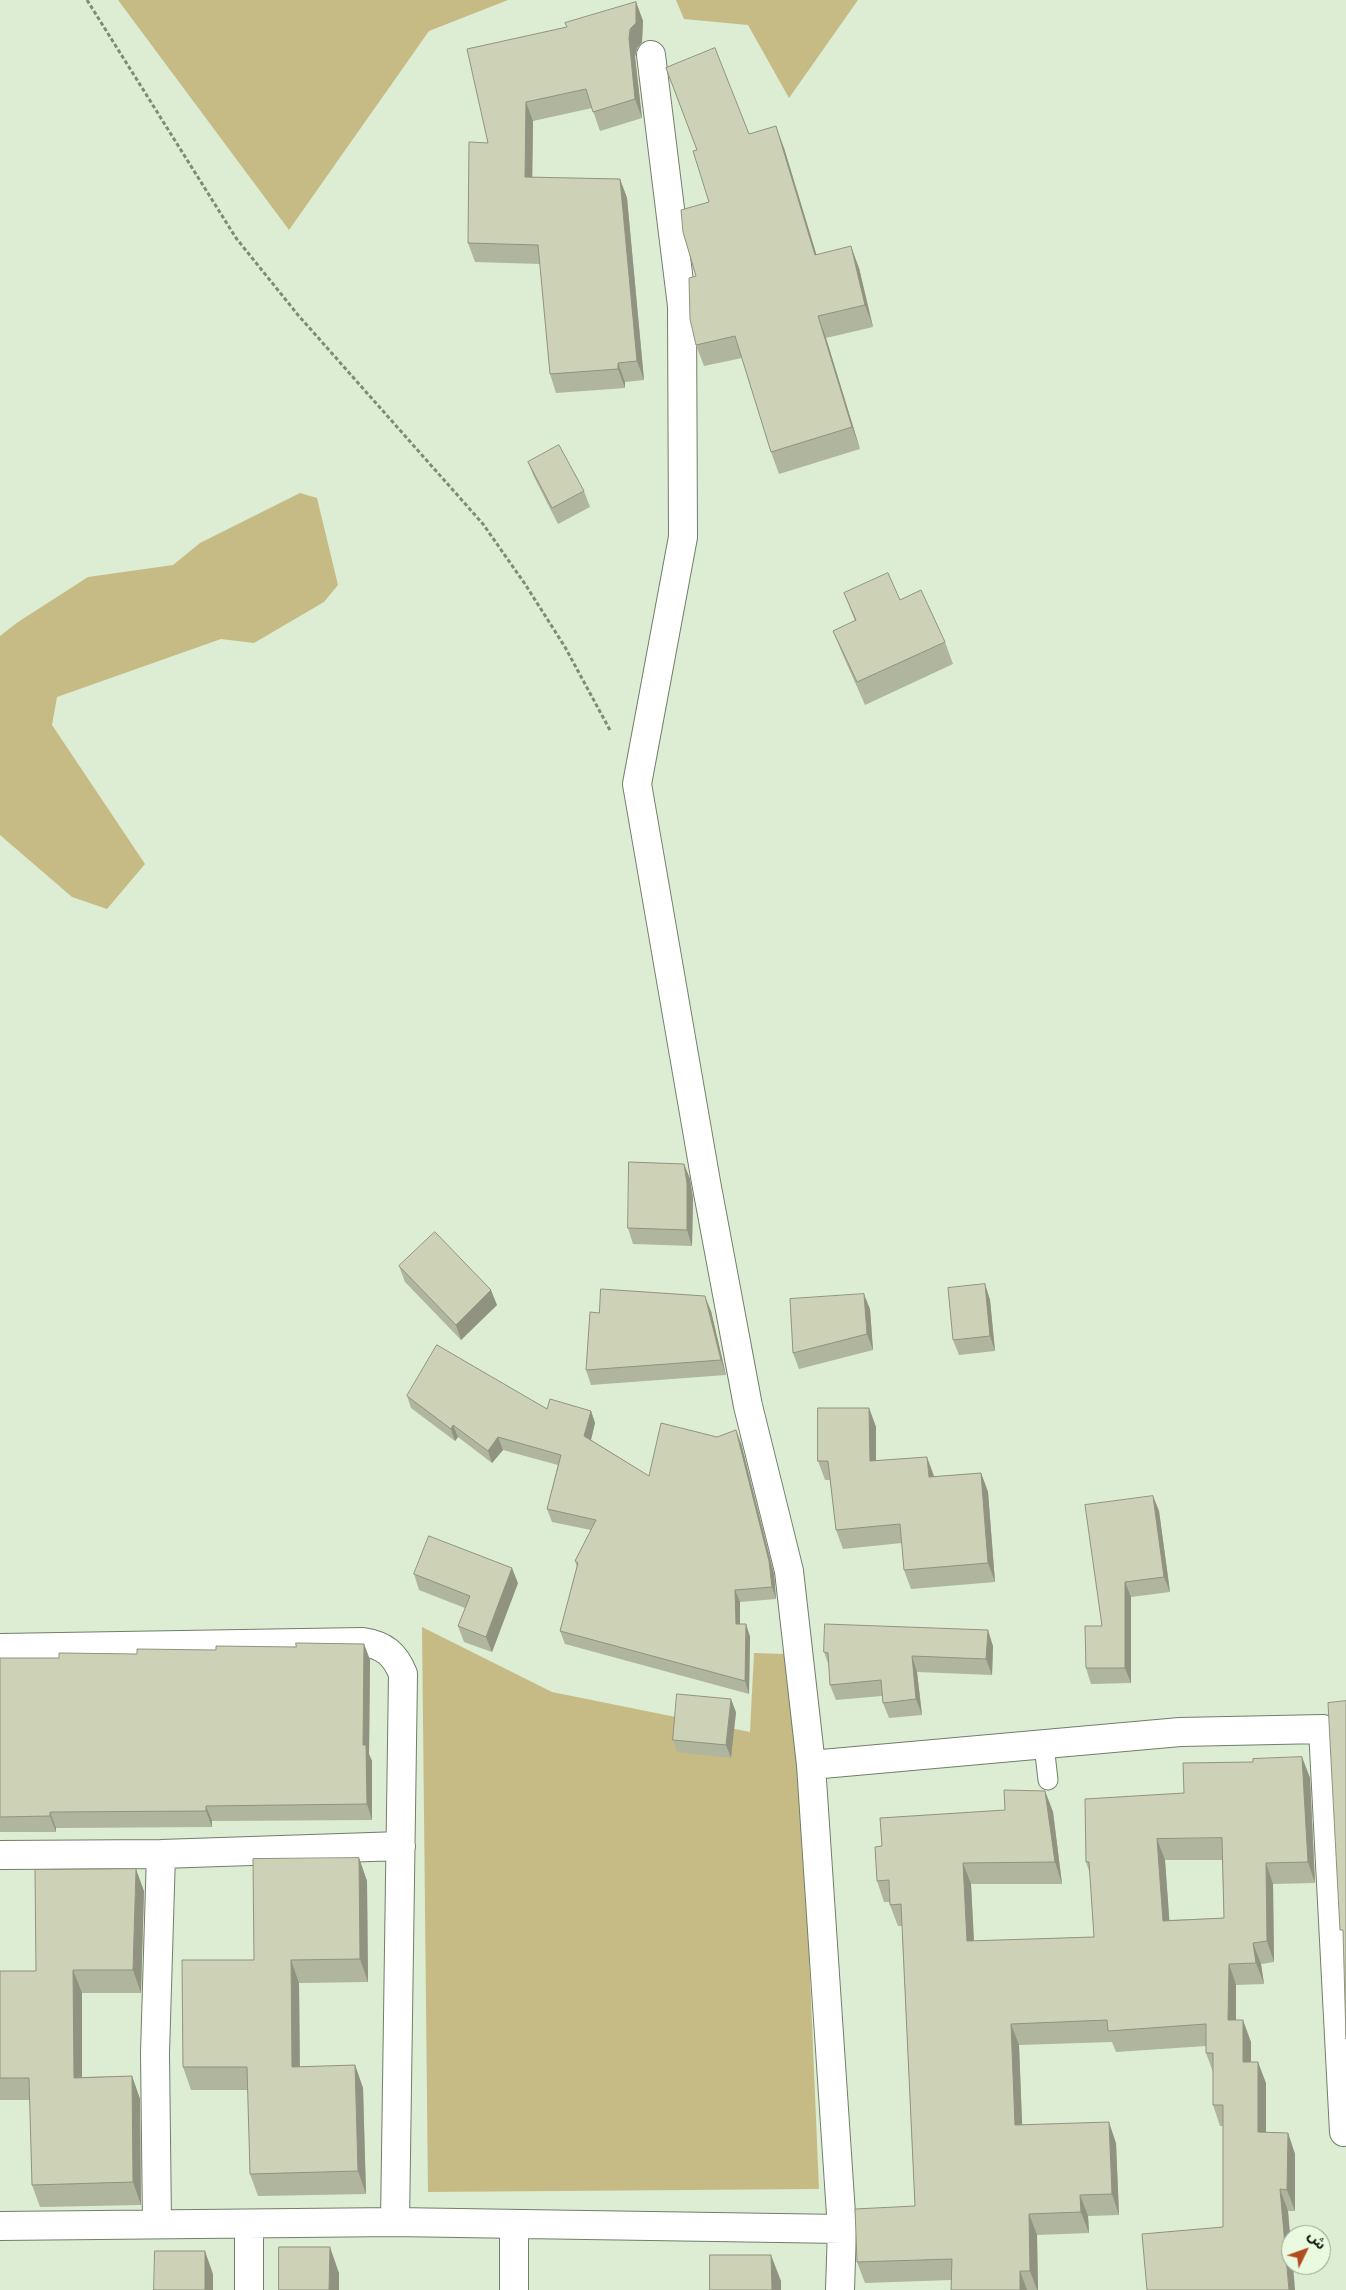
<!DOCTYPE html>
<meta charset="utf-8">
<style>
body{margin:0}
#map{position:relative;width:1346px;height:2290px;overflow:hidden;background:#dcedd3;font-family:"Alegreya Sans","Noto Sans Arabic",sans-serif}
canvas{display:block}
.north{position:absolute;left:1281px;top:2225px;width:50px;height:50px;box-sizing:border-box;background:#e9fae0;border:1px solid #93a08c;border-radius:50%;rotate:48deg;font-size:14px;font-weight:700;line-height:20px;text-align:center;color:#12180f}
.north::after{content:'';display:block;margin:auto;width:18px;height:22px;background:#b24c21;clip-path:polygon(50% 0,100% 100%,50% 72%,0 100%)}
</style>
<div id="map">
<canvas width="1346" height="2290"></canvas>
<div class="north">ش</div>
</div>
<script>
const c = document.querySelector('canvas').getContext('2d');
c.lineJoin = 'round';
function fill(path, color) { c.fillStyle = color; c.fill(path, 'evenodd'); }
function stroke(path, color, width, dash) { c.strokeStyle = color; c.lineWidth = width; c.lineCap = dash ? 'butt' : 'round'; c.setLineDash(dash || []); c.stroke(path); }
const green = new Path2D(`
 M 118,0 L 508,0 L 429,31 L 289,230 Z
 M 676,0 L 858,0 L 789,98 L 748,25 L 684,19 Z
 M 300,493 L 317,498 L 338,585 L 324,602 L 254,643 L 221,639 L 57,697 L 52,725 L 145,864 L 107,909 L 72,897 L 0,835 L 0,636 L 18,622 L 88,577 L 173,565 L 200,543 Z
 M 422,1627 L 552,1692 L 750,1732 L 754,1653 L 786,1654 L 801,1764 L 819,2189 L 428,2192 Z`);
const path = new Path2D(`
 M 87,0 L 236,238 L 298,315 L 483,524 L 525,584 L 565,647 L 611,732`);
const lane = new Path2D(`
 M 1044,1745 L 1048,1780`);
const street = new Path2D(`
 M 651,55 L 682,306 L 683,537 L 637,784 L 706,1182 L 748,1406 L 789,1571 L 811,1765 L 842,2229 L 840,2290
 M 0,1648 L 363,1642 C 384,1645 395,1654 403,1674 L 395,2222
 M 811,1765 L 1180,1732 L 1323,1729 L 1344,2132
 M 0,1855 L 161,1854 L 401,1846
 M 157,2224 L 155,2053 L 161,1854
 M 514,2224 L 514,2290
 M 0,2226 L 395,2222 L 842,2229
 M 249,2290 L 249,2224`);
const wall = new Path2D(`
 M 636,2 L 643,21 L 642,42 L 637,48 L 635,57 L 642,118 L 600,131 L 592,108 L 533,121 L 532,178 L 620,179 L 627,198 L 644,380 L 625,382 L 625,388 L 556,393 L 550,374 L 540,264 L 475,262 L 468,243 L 488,143 L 567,27 Z
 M 749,134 L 784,148 L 816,254 L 859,268 L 873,327 L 826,338 L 860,449 L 779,474 L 771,452 L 742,358 L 704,366 L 696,345 L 709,202 Z
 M 528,462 L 584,491 L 590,507 L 558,524 L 534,477 Z
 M 844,593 L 900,600 L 945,642 L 953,664 L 865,705 L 842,653 L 833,631 L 855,621 Z
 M 684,1164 L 690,1179 L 693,1198 L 692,1246 L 633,1244 L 628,1228 Z
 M 399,1266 L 497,1305 L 461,1340 L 405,1282 Z
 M 985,1284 L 990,1300 L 995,1351 L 959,1355 L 953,1340 Z
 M 870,1309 L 873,1350 L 799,1369 L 793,1353 Z
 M 711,1311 L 726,1375 L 591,1385 L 586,1370 Z
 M 407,1396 L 547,1409 L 591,1411 L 595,1423 L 591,1440 L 649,1476 L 741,1443 L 774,1574 L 776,1599 L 740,1602 L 740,1624 L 746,1624 L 750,1637 L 749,1694 L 565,1644 L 560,1631 L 577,1567 L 575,1561 L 591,1530 L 552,1522 L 547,1509 L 558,1465 L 503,1450 L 492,1463 L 458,1437 L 455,1441 L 411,1408 Z
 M 869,1408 L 876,1427 L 876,1460 L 934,1477 L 981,1473 L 988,1492 L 995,1582 L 911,1589 L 904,1570 L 902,1543 L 843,1549 L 836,1530 L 830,1480 L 825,1480 L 818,1461 Z
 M 1153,1496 L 1159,1511 L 1170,1592 L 1131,1597 L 1131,1683 L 1091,1684 L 1086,1668 Z
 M 414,1574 L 518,1583 L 492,1652 L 464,1642 L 458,1626 L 465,1608 L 419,1590 Z
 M 364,1644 L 370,1660 L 369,1754 L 372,1761 L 372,1820 L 212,1821 L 212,1827 L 56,1828 L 56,1832 L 0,1832 L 0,1658 L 59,1658 L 216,1650 Z
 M 993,1646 L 992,1675 L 917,1672 L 922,1715 L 889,1718 L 883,1703 L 882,1696 L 836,1700 L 830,1685 L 829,1666 L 824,1652 Z
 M 736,1712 L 731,1758 L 677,1752 L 673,1740 Z
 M 1302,1757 L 1310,1778 L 1315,1883 L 1273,1884 L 1274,1962 L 1261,1964 L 1264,1984 L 1236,1985 L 1236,2020 L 1251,2042 L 1251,2062 L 1266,2083 L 1266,2132 L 1288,2133 L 1295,2154 L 1295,2211 L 1288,2211 L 1291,2247 L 1291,2265 L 1223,2227 L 1223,2126 L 1220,2126 L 1213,2105 L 1213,2072 L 1206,2053 L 1206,2046 L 1116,2052 L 1112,2042 L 1019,2045 L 1022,2125 L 1116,2143 L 1119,2215 L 1088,2216 L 1089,2233 L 1037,2235 L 1038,2290 L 951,2290 L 951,2280 L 865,2283 L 857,2262 L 915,2206 L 902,1926 L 898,1926 L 890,1905 L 890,1902 L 884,1902 L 877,1881 L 1005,1810 L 1045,1791 L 1053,1812 L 1062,1884 L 971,1884 L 974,1941 L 1094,1937 L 1090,1874 L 1086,1862 L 1184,1793 L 1253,1762 ZM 1165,1860 L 1222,1860 L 1224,1918 L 1169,1920 Z
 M 359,1858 L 367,1881 L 368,1982 L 299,1983 L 300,2067 L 355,2065 L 363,2088 L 366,2194 L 258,2196 L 250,2174 L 248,2090 L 191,2090 L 183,2067 L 254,1960 Z
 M 144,1891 L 141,1993 L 82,1993 L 82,2077 L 132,2076 L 140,2099 L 141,2205 L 40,2207 L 32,2185 L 30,2100 L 0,2100 L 0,1971 L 36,1971 Z`);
const shadedWall = new Path2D(`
 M 636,2 L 643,21 L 642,42 L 637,48 L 635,57 L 642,118 L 635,99 L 629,38 Z
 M 526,102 L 533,121 L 532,196 L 525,177 Z
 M 776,126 L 784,148 L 823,276 L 815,255 Z
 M 620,179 L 627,198 L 644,380 L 637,361 Z
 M 851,246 L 859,268 L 873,327 L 865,305 Z
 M 818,316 L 826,338 L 860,449 L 852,427 Z
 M 618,363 L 625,382 L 625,388 L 618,369 Z
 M 684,1164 L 690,1179 L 693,1198 L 692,1246 L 687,1230 Z
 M 985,1284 L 990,1300 L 995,1351 L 990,1336 Z
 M 491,1290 L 497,1305 L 461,1340 L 456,1325 Z
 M 864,1294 L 870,1309 L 873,1350 L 867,1334 Z
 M 705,1296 L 711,1311 L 726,1375 L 721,1360 Z
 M 869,1408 L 876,1427 L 876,1480 L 870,1461 Z
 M 591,1411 L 595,1423 L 589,1448 L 584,1436 Z
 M 453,1425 L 458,1437 L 455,1441 L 451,1429 Z
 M 736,1430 L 741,1443 L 774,1574 L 776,1599 L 772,1587 Z
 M 498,1437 L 503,1450 L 492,1463 L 488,1451 Z
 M 927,1457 L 934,1476 L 936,1496 L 929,1477 Z
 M 981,1473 L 988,1492 L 995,1582 L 988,1563 Z
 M 1153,1496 L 1159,1511 L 1170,1592 L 1164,1577 Z
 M 512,1568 L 518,1583 L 492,1652 L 486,1637 Z
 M 1125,1582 L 1131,1597 L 1131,1683 L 1125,1668 Z
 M 735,1590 L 740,1602 L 740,1636 L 736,1624 Z
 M 746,1624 L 750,1637 L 749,1694 L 745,1681 Z
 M 988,1630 L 993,1646 L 992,1675 L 986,1659 Z
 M 364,1644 L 370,1660 L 369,1754 L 372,1761 L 372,1820 L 367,1804 L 363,1745 Z
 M 912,1656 L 917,1672 L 922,1715 L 916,1699 Z
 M 731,1699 L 736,1712 L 731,1758 L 726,1745 Z
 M 1302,1757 L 1310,1778 L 1315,1883 L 1308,1862 Z
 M 1045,1791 L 1053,1812 L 1062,1884 L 1055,1862 Z
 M 206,1806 L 212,1821 L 212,1827 L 206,1811 Z
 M 50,1812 L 56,1828 L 56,1832 L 50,1816 Z
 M 1157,1839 L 1165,1860 L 1171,1942 L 1163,1921 Z
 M 359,1858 L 367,1881 L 368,1982 L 360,1959 Z
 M 963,1863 L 971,1884 L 975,1963 L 967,1941 Z
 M 1266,1863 L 1273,1884 L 1274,1962 L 1267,1941 Z
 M 136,1869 L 144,1891 L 141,1993 L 133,1970 Z
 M 1253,1943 L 1261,1964 L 1264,1984 L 1256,1963 Z
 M 291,1960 L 299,1983 L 300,2089 L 292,2067 Z
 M 1229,1964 L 1236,1985 L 1236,2042 L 1228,2020 Z
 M 73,1970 L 82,1993 L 82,2100 L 74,2078 Z
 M 1243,2020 L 1251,2042 L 1251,2083 L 1243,2062 Z
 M 1011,2024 L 1019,2045 L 1023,2146 L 1015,2125 Z
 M 1258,2062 L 1266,2083 L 1266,2153 L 1258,2132 Z
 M 355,2065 L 363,2088 L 366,2194 L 358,2171 Z
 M 132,2076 L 140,2099 L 141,2205 L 133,2182 Z
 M 1109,2122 L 1116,2143 L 1119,2215 L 1112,2194 Z
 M 1288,2133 L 1295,2154 L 1295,2211 L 1287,2190 Z
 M 1280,2189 L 1288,2211 L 1291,2247 L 1291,2265 L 1293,2265 L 1295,2290 L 1289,2290 Z
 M 1080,2195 L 1088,2216 L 1089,2233 L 1081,2212 Z
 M 1029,2214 L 1037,2235 L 1038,2290 L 1037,2290 L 1030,2271 Z
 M 330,2247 L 339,2273 L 339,2290 L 329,2290 Z
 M 205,2251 L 213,2274 L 213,2290 L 205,2290 Z
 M 771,2255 L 781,2281 L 781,2290 L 772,2290 Z
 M 1020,2271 L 1027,2290 L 1020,2290 Z`);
const building = new Path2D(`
 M 636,2 L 636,23 L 630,29 L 629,38 L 635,99 L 593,112 L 586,89 L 526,102 L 525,177 L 620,179 L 637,361 L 618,363 L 618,369 L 550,374 L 538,245 L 468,243 L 469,142 L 488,143 L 467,49 L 567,27 L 565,23 Z
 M 715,48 L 749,134 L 776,126 L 815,255 L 851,246 L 865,305 L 818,316 L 852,427 L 771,452 L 735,336 L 696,345 L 690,319 L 689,278 L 696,276 L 683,232 L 681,210 L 709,202 L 693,151 L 697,150 L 666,68 Z
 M 559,445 L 584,491 L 552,508 L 528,462 Z
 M 888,573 L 900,600 L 921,590 L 945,642 L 857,682 L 833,631 L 856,620 L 844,593 Z
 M 629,1162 L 684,1164 L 687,1183 L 687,1230 L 628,1228 Z
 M 435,1232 L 491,1290 L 456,1325 L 399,1266 Z
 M 985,1284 L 990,1336 L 953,1340 L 948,1288 Z
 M 601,1289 L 705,1296 L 721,1360 L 586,1370 L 590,1312 L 599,1313 Z
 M 864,1294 L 867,1334 L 793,1353 L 790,1299 Z
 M 437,1345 L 547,1409 L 550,1399 L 591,1411 L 584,1436 L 649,1476 L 661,1423 L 717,1437 L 736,1430 L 769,1561 L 772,1587 L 735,1590 L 736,1624 L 746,1624 L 745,1681 L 560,1631 L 578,1563 L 575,1561 L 596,1520 L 547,1509 L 561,1455 L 498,1437 L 488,1451 L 453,1425 L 451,1429 L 407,1396 Z
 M 818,1408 L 869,1408 L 870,1461 L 927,1457 L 929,1477 L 981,1473 L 988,1563 L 904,1570 L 900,1524 L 836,1530 L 828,1461 L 818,1461 Z
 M 1153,1496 L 1164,1577 L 1125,1582 L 1125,1668 L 1086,1668 L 1085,1626 L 1102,1626 L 1085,1505 Z
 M 429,1536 L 512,1568 L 486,1637 L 458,1626 L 470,1596 L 414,1574 Z
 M 825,1624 L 988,1630 L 986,1659 L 912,1656 L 916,1699 L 883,1703 L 881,1680 L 830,1685 L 828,1653 L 824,1652 Z
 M 296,1643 L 364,1644 L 363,1745 L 366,1745 L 367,1804 L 206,1806 L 206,1811 L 50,1812 L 50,1816 L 0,1817 L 0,1658 L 59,1658 L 59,1653 L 137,1654 L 137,1649 L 216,1650 L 216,1646 L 296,1647 Z
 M 677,1694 L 731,1699 L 726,1745 L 673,1740 Z
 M 1346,1701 L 1346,2039 L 1343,1930 L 1340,1930 L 1328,1703 Z
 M 1302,1757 L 1308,1862 L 1266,1863 L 1267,1941 L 1253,1943 L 1256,1963 L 1229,1964 L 1228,2020 L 1243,2020 L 1243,2062 L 1258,2062 L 1258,2132 L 1288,2133 L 1287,2190 L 1280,2189 L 1289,2290 L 1147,2290 L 1142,2234 L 1223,2227 L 1223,2105 L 1213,2105 L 1213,2053 L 1206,2053 L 1206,2024 L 1108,2031 L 1107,2020 L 1011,2024 L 1015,2125 L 1109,2122 L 1112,2194 L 1080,2195 L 1081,2212 L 1029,2214 L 1030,2271 L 1020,2271 L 1020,2290 L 951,2290 L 952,2259 L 857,2262 L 855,2209 L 915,2206 L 901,1904 L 890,1905 L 889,1880 L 877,1881 L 875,1847 L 882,1846 L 880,1818 L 1005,1810 L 1004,1790 L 1045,1791 L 1055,1862 L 963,1863 L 967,1941 L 1094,1937 L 1089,1862 L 1086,1862 L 1085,1799 L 1184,1793 L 1183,1763 L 1253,1762 L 1253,1759 ZM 1222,1838 L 1224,1918 L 1163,1921 L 1157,1839 Z
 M 359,1858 L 360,1959 L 291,1960 L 292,2067 L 355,2065 L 358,2171 L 250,2174 L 247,2067 L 183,2067 L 182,1960 L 254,1960 L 253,1859 Z
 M 136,1869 L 133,1970 L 73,1970 L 74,2078 L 132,2076 L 133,2182 L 32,2185 L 29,2078 L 0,2078 L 0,1971 L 36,1971 L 35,1870 Z
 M 279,2247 L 330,2247 L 329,2290 L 279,2290 Z
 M 155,2251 L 205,2251 L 205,2290 L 154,2290 Z
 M 710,2255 L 771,2255 L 772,2290 L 710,2290 Z`);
fill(green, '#c7bb85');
stroke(lane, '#707f68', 21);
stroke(street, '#707f68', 30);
stroke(path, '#7f8b79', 3, [4, 2.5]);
stroke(lane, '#fff', 19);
stroke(street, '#fff', 28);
fill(wall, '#b0b59d');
fill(shadedWall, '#90937f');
fill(building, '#cdd2b6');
stroke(building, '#90937f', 1);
</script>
